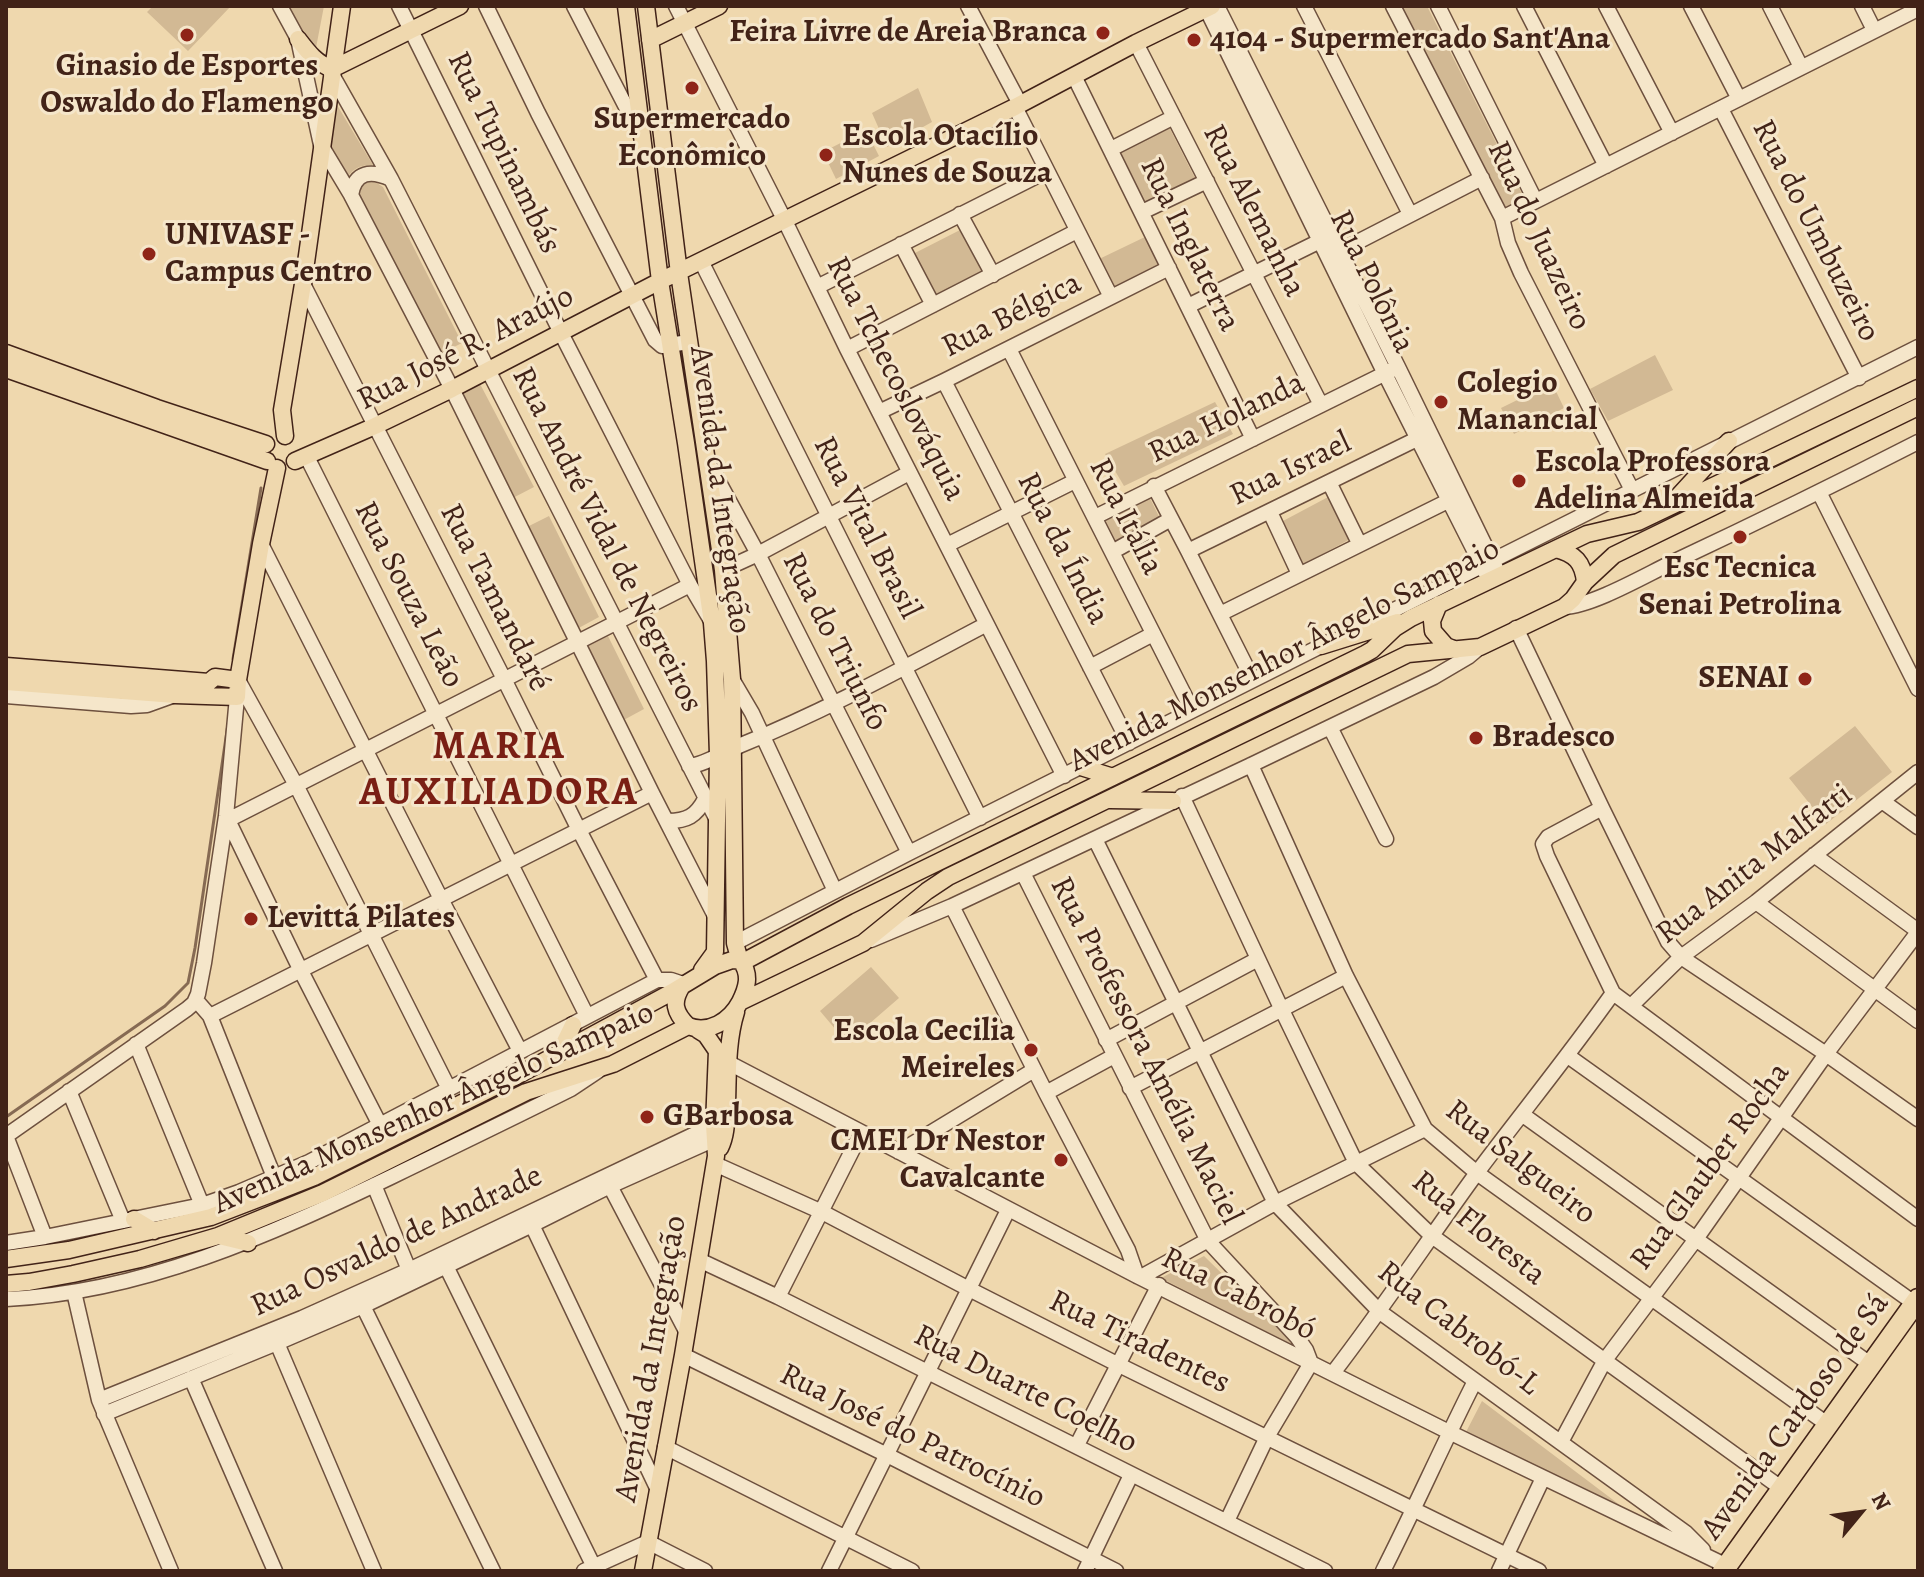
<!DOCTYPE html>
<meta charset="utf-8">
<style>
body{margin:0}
#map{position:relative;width:1924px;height:1577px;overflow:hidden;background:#efd8ae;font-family:Alegreya,serif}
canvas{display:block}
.frame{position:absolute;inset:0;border:8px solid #422318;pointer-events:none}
.north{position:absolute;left:1820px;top:1473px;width:80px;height:80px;-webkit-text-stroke:6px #f5e6ca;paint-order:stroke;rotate:61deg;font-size:22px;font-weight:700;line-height:32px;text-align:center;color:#422318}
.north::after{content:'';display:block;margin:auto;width:28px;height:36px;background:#422318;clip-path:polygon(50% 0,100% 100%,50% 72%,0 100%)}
</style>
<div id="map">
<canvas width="1924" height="1577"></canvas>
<div class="frame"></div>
<div class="north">N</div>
</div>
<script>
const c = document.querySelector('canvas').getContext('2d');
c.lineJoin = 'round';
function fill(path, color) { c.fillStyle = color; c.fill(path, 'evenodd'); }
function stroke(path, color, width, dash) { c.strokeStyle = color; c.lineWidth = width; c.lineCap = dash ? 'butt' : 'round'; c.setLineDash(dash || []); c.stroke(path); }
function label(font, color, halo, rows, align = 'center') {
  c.font = font + ' Alegreya,serif'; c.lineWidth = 6; c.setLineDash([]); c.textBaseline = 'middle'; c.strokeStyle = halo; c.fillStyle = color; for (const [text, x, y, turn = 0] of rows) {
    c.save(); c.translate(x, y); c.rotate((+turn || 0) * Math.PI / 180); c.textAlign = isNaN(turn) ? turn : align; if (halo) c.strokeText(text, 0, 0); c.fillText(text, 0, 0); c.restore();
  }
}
const green = new Path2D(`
 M 153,6 L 231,6 L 188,51 L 147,12 Z
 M 283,6 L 324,6 L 315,53 L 305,35 Z
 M 1404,6 L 1427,6 L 1524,198 L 1500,213 L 1397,9 Z
 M 918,88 L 932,122 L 887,147 L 872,113 Z
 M 334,100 L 373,165 C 359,165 354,168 346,179 L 327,144 Z
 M 1167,123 L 1197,182 L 1143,210 L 1114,150 Z
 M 866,130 L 879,156 L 836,179 L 823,152 Z
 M 374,181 L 383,187 L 462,343 L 434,357 L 358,193 L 363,184 Z
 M 962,229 L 988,276 L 939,302 L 913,254 Z
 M 1147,236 L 1162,266 L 1110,291 L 1095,261 Z
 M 1655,355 L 1673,390 L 1608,421 L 1590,389 Z
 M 479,382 L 534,487 L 507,501 L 453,393 Z
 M 1552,383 L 1564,408 L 1514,434 L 1501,408 Z
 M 1215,402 L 1233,434 L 1124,486 L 1105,454 Z
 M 1148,494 L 1165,529 L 1114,554 L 1098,518 Z
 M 1330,496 L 1354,537 L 1302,565 L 1283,521 Z
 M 549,516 L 599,617 L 575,630 L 521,530 Z
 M 608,636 L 644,709 L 620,722 L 581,649 Z
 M 1855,726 L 1892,772 L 1826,824 L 1789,778 Z
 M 871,967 L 899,998 L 847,1043 L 820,1011 Z
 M 1204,1256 L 1298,1348 L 1161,1278 Z
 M 1482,1401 L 1653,1530 L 1465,1434 Z`);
const stream = new Path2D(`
 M 233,659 L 261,488
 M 6,1117 L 165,1006 L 188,983 L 195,948 L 228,724`);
const minor = new Path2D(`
 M 280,6 L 298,39 L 321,145 L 351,195 L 452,389 L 652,793 L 716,918
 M 399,6 L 561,333 L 690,585 L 710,619
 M 486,6 L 538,113 L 655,340 L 662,346 L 682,343
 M 574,6 L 640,134
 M 676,6 L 785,221 L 847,349 L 1064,776
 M 968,6 L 1020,104
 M 1205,6 L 1385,374 L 1485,572
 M 1217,6 L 1398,367 L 1496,568
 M 1304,6 L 1410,214
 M 1393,6 L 1502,218 L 1508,243 L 1521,273 L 1632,490
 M 1438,6 L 1535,200
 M 1524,6 L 1606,166
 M 1606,6 L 1672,133
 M 1691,6 L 1739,99
 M 1770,6 L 1801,67
 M 1862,6 L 1874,30
 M 1136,43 L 1321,405
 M 331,73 L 391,179 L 717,820
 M 1074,76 L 1253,439
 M 1015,107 L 1111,297
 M 1721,109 L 1859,378
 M 1111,149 L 1174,117
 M 351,195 C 355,171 371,170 391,179
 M 1142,212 L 1207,181
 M 960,214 L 993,275
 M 1502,218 L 1918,9
 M 901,244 L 933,305
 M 1340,251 L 1482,178
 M 702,263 L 980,818
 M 303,284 L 504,679 L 579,830 L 657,980
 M 817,287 L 1047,171
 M 1188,306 L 1320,241
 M 847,349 L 1077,231
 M 1009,349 L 1192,710
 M 944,381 L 1129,743
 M 879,412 L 944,381 L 1169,268
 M 307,457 L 587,1016
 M 708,462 L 758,554 L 909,853
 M 1329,482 L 1359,543
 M 1154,486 L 1188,551 L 1253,680
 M 1819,492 L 1918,689
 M 1270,512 L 1299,574
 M 1095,517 L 1392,370
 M 261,544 L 441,899 L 520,1051
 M 947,545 L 1075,481
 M 1188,551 L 1425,435
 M 1112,552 L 1171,519
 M 723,570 L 758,554 L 909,473
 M 1564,607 C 1592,606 1644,576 1671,563 C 1754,524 1836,484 1918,442
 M 1220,614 L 1456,497
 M 1516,628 L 1602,808 L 1668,942 L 1681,957 L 1826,1054 L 1918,1119
 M 1350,632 L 1918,347
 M 1090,667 L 1153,634
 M 732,679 L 752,713 L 835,891
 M 238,680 L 296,785 L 449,1089
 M 6,696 L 131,706 L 147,705 L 172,696
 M 1330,727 L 1386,839
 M 1251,765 L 1346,976 L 1425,1129 L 1477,1173 L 1827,1424
 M 689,766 C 704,765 726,751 741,745 C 825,711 905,667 985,625
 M 1182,796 L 1281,1008 L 1356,1163 L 1432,1236 L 1781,1488
 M 1882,801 L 1918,827
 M 1602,808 L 1548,837 L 1543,844 L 1547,856 L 1613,993 L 1918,1219
 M 226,816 L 301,971 L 380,1125
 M 228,820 L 690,585
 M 668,821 C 687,821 696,816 705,799
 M 1095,839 L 1275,1203 L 1380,1312 L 1686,1533 L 1703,1550
 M 1814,855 L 1918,931
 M 1023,873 L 1208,1241 L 1297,1337 L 1306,1350 L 1311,1363 L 1267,1437 L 1227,1521
 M 1756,902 L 1918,1021
 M 952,906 L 1046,1093 L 1128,1250 L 1137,1276
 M 871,940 L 952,906 L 1251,765 L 1434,677 L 1468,657 L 1480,647
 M 735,943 L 909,853 L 1331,641
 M 196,1000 L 210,1016 L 274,1177
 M 1631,1006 L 1681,957 L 1756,902 L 1918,772
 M 210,1016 L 652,793
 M 1106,1040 L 1258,959
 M 136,1044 L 202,1205
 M 1568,1056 L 1914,1303
 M 729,1063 L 1137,1276 L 1449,1432 L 1727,1566
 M 1130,1088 L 1346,976
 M 69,1091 L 123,1221
 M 1046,1093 L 1114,1056
 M 1523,1115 L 1870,1364
 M 6,1136 L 187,1009 L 194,1003 L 198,994 L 204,963 L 226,816 L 237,697
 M 6,1136 L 45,1237
 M 899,1152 L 1034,1070
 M 715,1164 L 822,1212 L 969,1289 L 1119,1365 L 1539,1571
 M 374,1185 L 409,1270
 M 610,1186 L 686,1331
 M 532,1225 L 658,1490
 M 6,1243 L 45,1237 L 202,1205 L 239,1192 L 309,1162 L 657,980 L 671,980 L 683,984
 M 699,1260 L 778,1297 L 1325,1571
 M 446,1266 L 594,1567
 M 1141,1277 L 1275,1203 L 1425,1129
 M 74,1292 L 99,1400 L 171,1571
 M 778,1297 L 861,1133
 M 6,1299 C 142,1293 270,1235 391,1177 C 451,1148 511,1119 571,1089 L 598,1071
 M 363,1306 L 493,1571
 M 277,1343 L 374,1571
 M 683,1355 L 887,1455 L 1116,1571
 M 1333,1373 C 1383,1308 1428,1240 1476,1174 C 1521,1114 1569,1055 1613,993
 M 191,1378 L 275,1571
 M 99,1400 L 302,1318 L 409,1270 L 714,1125
 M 104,1414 L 277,1343 L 363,1306 L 532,1225 L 610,1186 L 715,1139
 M 1561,1442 L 1605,1360 L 1696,1239 L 1826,1054 L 1918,932
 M 1077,1445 L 1159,1285
 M 665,1447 L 912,1571
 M 584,1571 L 648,1542 L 705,1571
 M 829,1571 L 1008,1210
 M 1085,1571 L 1131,1475
 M 1383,1571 C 1415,1508 1443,1444 1475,1381
 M 1499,1571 L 1543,1478`);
const major = new Path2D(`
 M 626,6 L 660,281 L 686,443 L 712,623 L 715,661 L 718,755 L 715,952 L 702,970
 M 646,6 L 679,273 L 723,570 L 732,679 L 735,943 L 740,961
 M 298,39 C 308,52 316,63 332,69 L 460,6
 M 650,40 L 719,6
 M 6,353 L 157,408 L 266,444
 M 6,369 L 267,461
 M 285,436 L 282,410 L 303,284 L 342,6
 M 295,461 L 375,426 L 452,389 L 660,281 L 1015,107 L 1136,43 L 1212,6
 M 1673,502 L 1729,441
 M 1556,549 C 1575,554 1583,562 1585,582
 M 1439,604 L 1432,621 L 1433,631 L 1446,646 L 1456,650
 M 1321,646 L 1398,622
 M 6,666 L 209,682 L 215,677 L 238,680
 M 6,682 L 175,695 L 237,697 L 238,680 L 261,544 L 277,468
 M 1081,767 L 1113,777
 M 1110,800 L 1173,801
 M 682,986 C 672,1002 674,1012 688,1026
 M 740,1002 C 747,988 751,975 741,961
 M 560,1052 L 573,1025
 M 720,1148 C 727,1134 726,1118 727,1103 C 728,1072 727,1041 736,1012
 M 134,1219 L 154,1231
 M 219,1236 L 248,1243
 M 6,1259 L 69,1250 L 211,1217 L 281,1190 L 314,1177 L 524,1072 L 672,992 L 715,966 L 732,960 L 745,961 L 848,906 L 1365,654 L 1372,650 L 1395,628 L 1411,618 L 1587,534 L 1638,522 L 1918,388
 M 6,1284 L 29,1282 L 73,1274 L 140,1259 L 218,1236 L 323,1193 L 526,1092 L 613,1064 L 688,1026 C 709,1034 730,1021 740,1002 L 863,943 L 927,891 L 948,877 L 1408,654 L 1480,647 L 1564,607 L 1573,599 L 1585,582 L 1614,555 L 1918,407
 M 643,1571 L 683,1355 L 716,1156 L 714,1125 L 717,1051 L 706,1035 L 698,1030`);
const highway = new Path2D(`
 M 1723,1571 L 1918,1299`);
const markers = [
 [1103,33,8,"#8f2418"],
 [187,35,8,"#8f2418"],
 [1194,40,8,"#8f2418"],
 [692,88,8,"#8f2418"],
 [826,155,8,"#8f2418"],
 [149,254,8,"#8f2418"],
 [1441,402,8,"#8f2418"],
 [1519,481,8,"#8f2418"],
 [1740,537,8,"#8f2418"],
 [1805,679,8,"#8f2418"],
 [1476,738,8,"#8f2418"],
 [251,919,8,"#8f2418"],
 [1031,1050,8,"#8f2418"],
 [647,1117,8,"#8f2418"],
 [1061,1160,8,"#8f2418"]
];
const poiNames = [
 ["Feira Livre de Areia Branca",1087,33,"right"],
 ["4104 - Supermercado Sant'Ana",1210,40],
 ["Ginasio de Esportes",187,67,"center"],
 ["Oswaldo do Flamengo",187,104,"center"],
 ["Supermercado",692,120,"center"],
 ["Econômico",692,157,"center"],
 ["Escola Otacílio",842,137],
 ["Nunes de Souza",842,174],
 ["UNIVASF -",165,236],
 ["Campus Centro",165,273],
 ["Colegio",1457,384],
 ["Manancial",1457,421],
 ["Escola Professora",1535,463],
 ["Adelina Almeida",1535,500],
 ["Esc Tecnica",1740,569,"center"],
 ["Senai Petrolina",1740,606,"center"],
 ["SENAI",1789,679,"right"],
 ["Bradesco",1492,738],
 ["Levittá Pilates",267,919],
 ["Escola Cecilia",1015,1032,"right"],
 ["Meireles",1015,1069,"right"],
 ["GBarbosa",663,1117],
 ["CMEI Dr Nestor",1045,1142,"right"],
 ["Cavalcante",1045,1179,"right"]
];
const streetNames = [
 ["Rua Tupinambás",503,153,64],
 ["Rua Alemanha",1253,211,63],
 ["Rua do Umbuzeiro",1815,231,63],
 ["Rua do Juazeiro",1538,236,65],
 ["Rua Inglaterra",1189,245,64],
 ["Rua Polônia",1371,282,64],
 ["Rua Bélgica",1012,316,-27],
 ["Rua José R. Araújo",466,349,-27],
 ["Rua Tchecoslováquia",895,379,63],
 ["Rua Holanda",1227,419,-26],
 ["Rua Israel",1291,470,-26],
 ["Avenida da Integração",719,490,82],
 ["Rua Itália",1125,517,63],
 ["Rua Vital Brasil",866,528,63],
 ["Rua André Vidal de Negreiros",606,540,63],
 ["Rua da Índia",1062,549,63],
 ["Rua Souza Leão",408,595,63],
 ["Rua Tamandaré",494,598,63],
 ["Rua do Triunfo",834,642,63],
 ["Avenida Monsenhor Ângelo Sampaio",1285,656,-27],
 ["Rua Anita Malfatti",1755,865,-38],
 ["Rua Professora Amélia Maciel",1145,1051,63],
 ["Avenida Monsenhor Ângelo Sampaio",434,1109,-24],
 ["Rua Salgueiro",1520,1163,38],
 ["Rua Glauber Rocha",1711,1167,-54],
 ["Rua Floresta",1478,1229,39],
 ["Rua Osvaldo de Andrade",397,1242,-25],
 ["Rua Cabrobó",1238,1295,27],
 ["Rua Cabrobó-L",1458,1329,38],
 ["Rua Tiradentes",1139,1343,26],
 ["Avenida da Integração",652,1359,-80],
 ["Rua Duarte Coelho",1025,1390,27],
 ["Avenida Cardoso de Sá",1796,1417,-54],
 ["Rua José do Patrocínio",912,1437,26]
];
const districtNames = [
 ["MARIA",499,748],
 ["AUXILIADORA",499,794]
];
fill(green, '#d2b994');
stroke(stream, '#866a53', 3);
stroke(minor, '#6d503e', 17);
stroke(major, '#422318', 19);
stroke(highway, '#422318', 23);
stroke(minor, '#f5e6ca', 14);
stroke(major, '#efd8ae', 16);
stroke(highway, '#efd8ae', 20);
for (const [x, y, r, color] of markers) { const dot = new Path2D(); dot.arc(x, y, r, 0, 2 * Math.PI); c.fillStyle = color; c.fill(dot); stroke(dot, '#f5e6ca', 3); }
label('bold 32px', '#422318', '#f5e6ca', poiNames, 'left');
label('32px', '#422318', '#f5e6ca', streetNames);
c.letterSpacing = '2px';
label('bold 40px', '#7a1f14', '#f5e6ca', districtNames);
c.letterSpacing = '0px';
</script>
